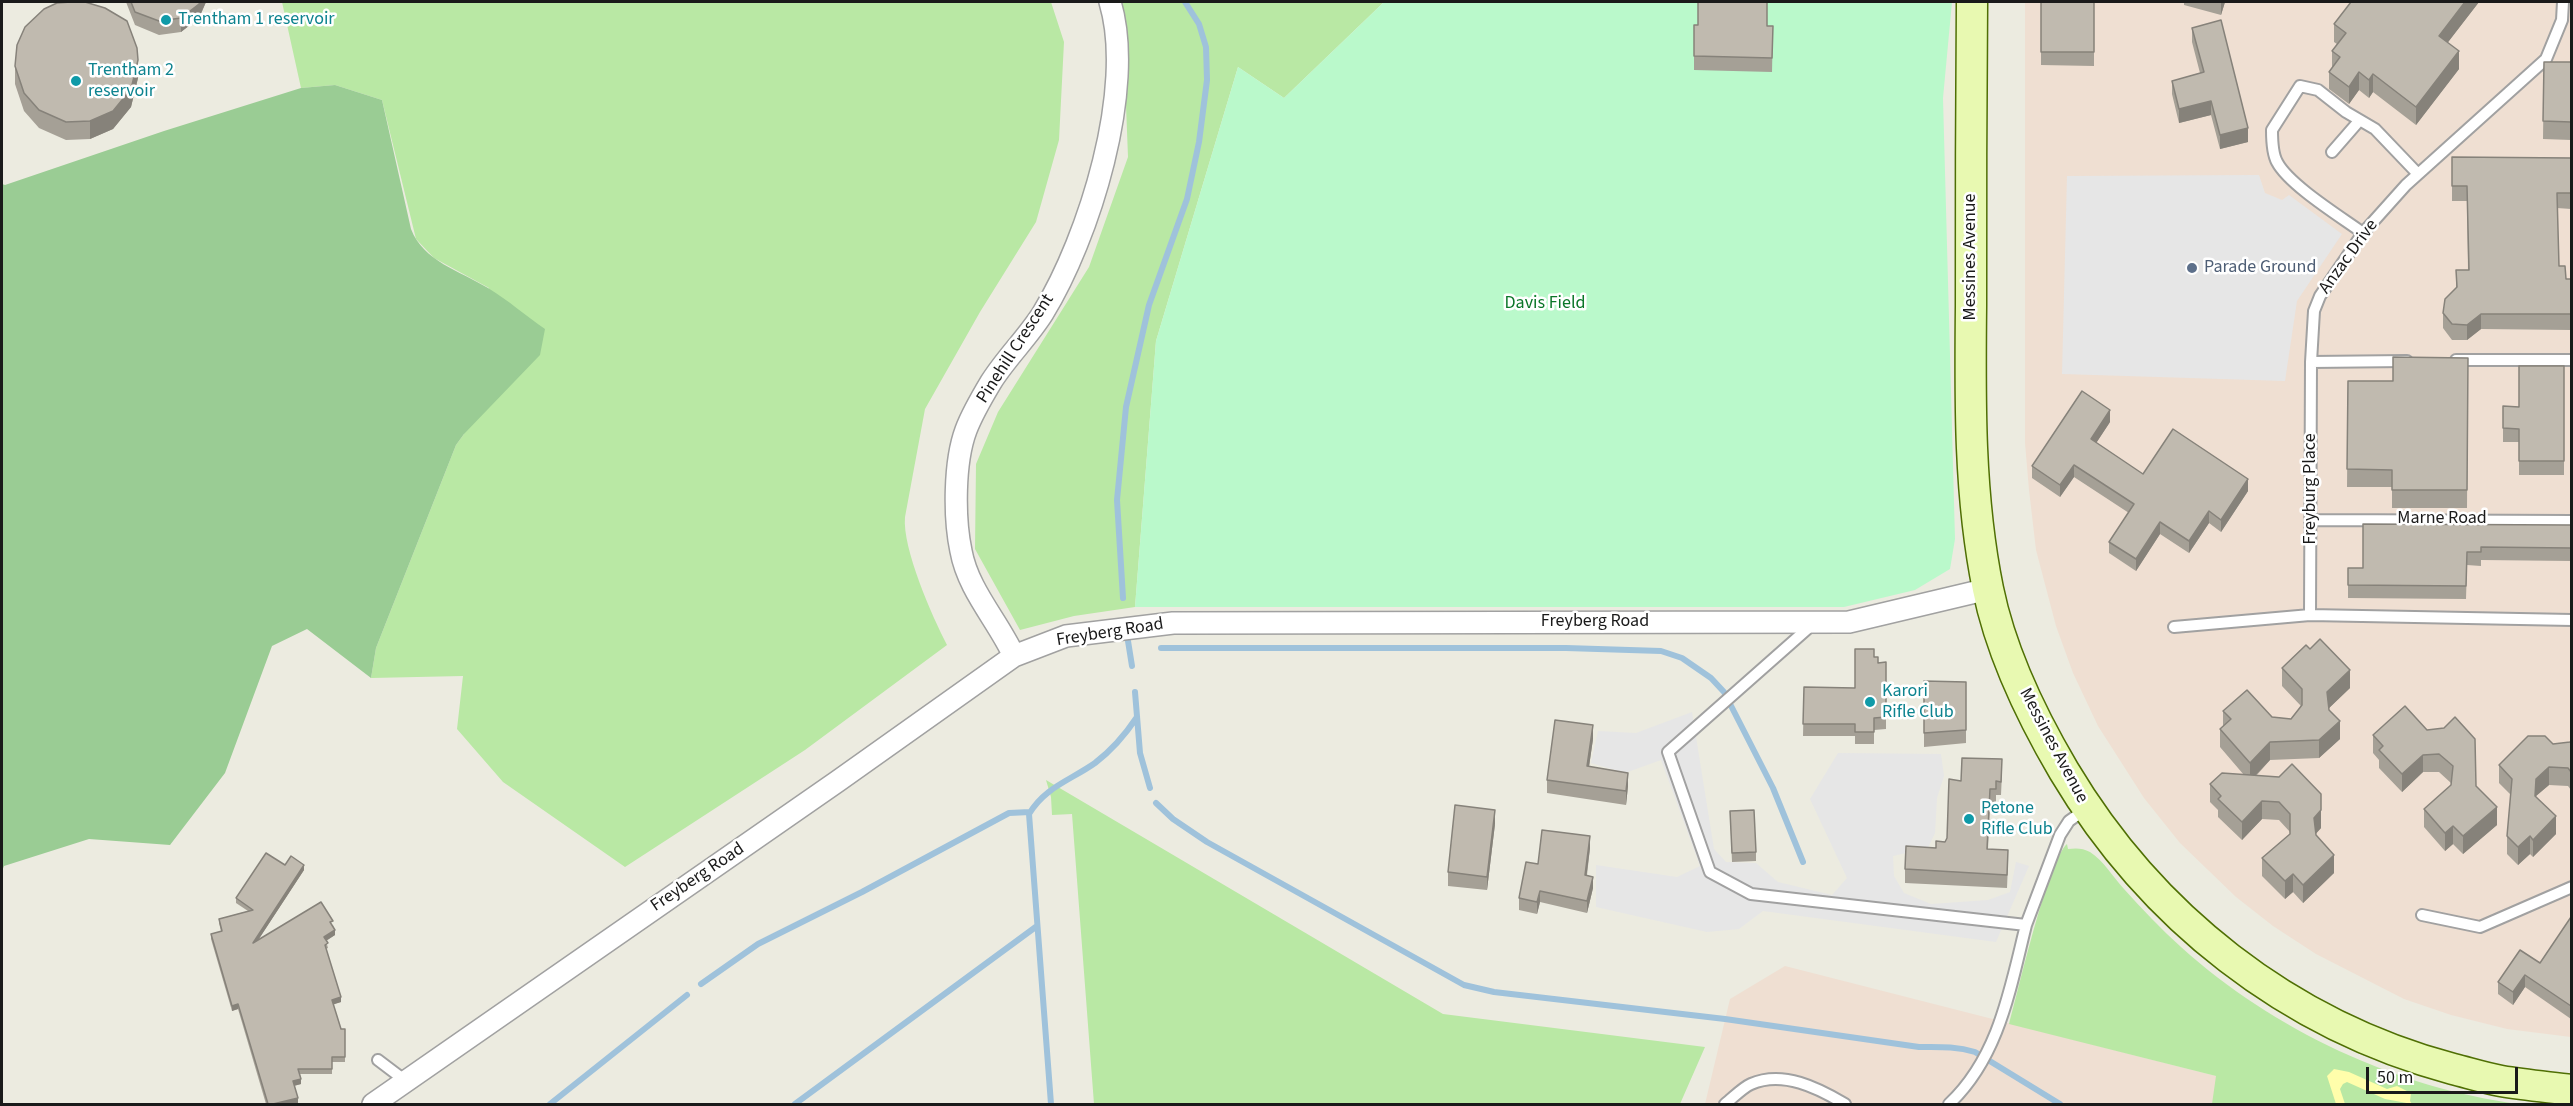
<!DOCTYPE html>
<style>
body{margin:0}
#map{position:relative;width:2573px;height:1106px;overflow:hidden;background:#ecebe0;font-family:"Source Sans 3",sans-serif}
canvas{display:block}
.frame{position:absolute;inset:0;border:3px solid #1a1a1a;pointer-events:none}
.scale{position:absolute;left:2366px;top:1067px;width:152px;height:27px;box-sizing:border-box;border:3px solid #1a1a1a;border-top:0;padding-left:8px;font-size:18px;line-height:21px;white-space:nowrap;color:#1a1a1a;-webkit-text-stroke:4px #fff;paint-order:stroke}
</style>
<div id="map">
<canvas width="2573" height="1106"></canvas>
<div class="frame"></div>
<div class="scale">50 m</div>
</div>
<script>
const c = document.querySelector('canvas').getContext('2d');
c.lineJoin = 'round';
function fill(path, color) { c.fillStyle = color; c.fill(path, 'evenodd'); }
function stroke(path, color, width, dash) { c.strokeStyle = color; c.lineWidth = width; c.lineCap = dash ? 'butt' : 'round'; c.setLineDash(dash || []); c.stroke(path); }
function label(font, color, halo, rows, align = 'center') {
  c.font = font + ' "Source Sans 3",sans-serif'; c.lineWidth = 5; c.setLineDash([]); c.textBaseline = 'middle'; c.strokeStyle = halo; c.fillStyle = color; for (const [text, x, y, turn = 0] of rows) {
    c.save(); c.translate(x, y); c.rotate((+turn || 0) * Math.PI / 180); c.textAlign = isNaN(turn) ? turn : align; if (halo) c.strokeText(text, 0, 0); c.fillText(text, 0, 0); c.restore();
  }
}
const military = new Path2D(`
 M 2025,2 L 2571,2 L 2571,1037 L 2507,1029 L 2451,1015 L 2404,999 L 2316,954 L 2273,926 L 2236,897 L 2180,843 L 2144,798 L 2098,726 L 2073,673 L 2056,626 L 2036,550 L 2029,490 L 2025,443 Z
 M 1785,966 L 2216,1076 L 2450,1104 L 1705,1104 L 1730,999 Z`);
const grass = new Path2D(`
 M 282,2 L 1051,2 L 1064,42 L 1059,140 L 1036,222 L 980,312 L 925,409 L 905,517 C 902,548 932,616 947,645 L 805,750 L 625,867 L 503,782 L 457,729 L 463,676 L 371,678 L 376,648 L 456,445 L 464,434 L 489,288 L 434,258 L 416,239 L 382,100 L 335,85 L 301,88 Z
 M 1122,2 L 1384,2 L 1284,98 L 1238,67 L 1156,341 L 1135,607 L 1074,616 L 1020,630 L 975,549 L 976,464 L 998,412 L 1089,267 L 1128,157 Z
 M 1046,780 L 1443,1014 L 1705,1047 L 1680,1104 L 1094,1104 L 1072,814 L 1052,815 L 1051,797 Z
 M 2067,844 L 2068,849 C 2076,848 2083,848 2090,852 C 2103,860 2113,877 2124,889 C 2142,909 2161,929 2181,947 C 2273,1030 2397,1088 2519,1104 L 2212,1104 L 2216,1076 L 2009,1024 C 2018,992 2048,860 2067,844 Z`);
const forest = new Path2D(`
 M 335,85 L 382,100 L 411,229 C 423,261 460,271 488,288 C 508,300 526,316 545,329 L 540,355 L 464,434 L 456,445 L 376,648 L 371,678 L 307,629 L 272,646 L 225,773 L 170,845 L 89,839 L 4,866 L 2,871 L 2,184 L 5,185 L 164,131 L 301,88 Z`);
const sand = new Path2D(`
 M 2334,1069 L 2349,1072 L 2387,1089 L 2397,1086 L 2411,1093 L 2410,1101 L 2412,1104 L 2385,1099 L 2347,1082 L 2343,1084 L 2340,1089 L 2345,1104 L 2336,1104 L 2327,1076 Z`);
const park = new Path2D(`
 M 1384,2 L 1952,2 L 1943,98 L 1955,539 L 1950,569 L 1915,590 L 1844,607 L 1135,607 L 1156,341 L 1238,67 L 1284,98 Z`);
const parking = new Path2D(`
 M 2259,175 L 2265,193 L 2282,200 L 2289,195 L 2342,234 L 2297,301 L 2285,381 L 2062,374 L 2067,176 Z
 M 1692,712 L 1714,849 L 1726,862 L 1756,863 L 1778,882 L 1832,895 L 1847,878 L 1810,799 L 1838,753 L 1941,754 L 1944,776 L 1937,798 L 1935,833 L 1928,848 L 1893,856 L 1894,876 L 1904,893 L 1931,904 L 1988,900 L 2010,892 L 2016,862 L 2029,866 L 1996,942 L 1763,911 L 1739,929 L 1707,932 L 1596,907 L 1596,865 L 1677,877 L 1700,866 L 1661,760 L 1625,773 L 1591,763 L 1598,731 L 1636,733 Z`);
const stream = new Path2D(`
 M 1123,598 L 1117,500 L 1126,407 L 1149,305 L 1187,199 L 1199,142 L 1207,80 L 1206,47 L 1199,24 L 1185,2
 M 1128,641 L 1132,666
 M 1161,648 L 1566,648 L 1661,651 L 1682,658 L 1711,678 L 1724,692 L 1773,788 L 1803,862
 M 1135,692 L 1140,753 L 1150,788
 M 1156,803 L 1173,819 L 1207,842 L 1464,985 L 1494,992 L 1725,1019 L 1919,1047 C 1938,1047 1956,1046 1975,1052 L 2060,1104
 M 701,984 L 758,944 L 862,892 L 1009,813 L 1030,812
 M 550,1104 L 687,995
 M 795,1104 L 1037,926
 M 1051,1104 L 1029,814 C 1045,787 1071,780 1095,763 C 1112,750 1125,735 1137,717`);
const lane = new Path2D(`
 M 2332,152 L 2359,121
 M 2363,233 C 2341,217 2289,185 2277,162 C 2272,153 2272,139 2272,130 L 2300,86 L 2318,90 L 2346,112 L 2375,129 L 2418,174
 M 2456,360 L 2572,360
 M 2311,362 L 2407,361
 M 2312,520 L 2572,521
 M 2310,615 L 2311,362 L 2314,311 L 2320,296 L 2363,233 L 2406,185 L 2546,59 L 2562,20 L 2563,2
 M 1814,623 L 1668,752 L 1710,872 L 1751,894 L 2026,925 L 2060,835 L 2069,821 L 2086,809
 M 2174,627 L 2310,615 L 2572,620
 M 2422,915 L 2480,927 L 2572,887
 M 378,1060 L 407,1082
 M 1725,1104 C 1733,1098 1742,1088 1751,1084 C 1783,1070 1818,1088 1845,1104
 M 1949,1104 C 1999,1057 2010,989 2026,925`);
const street = new Path2D(`
 M 1014,656 C 998,621 968,590 961,551 C 954,518 954,462 966,430 C 972,414 982,397 991,382 C 1006,358 1028,337 1043,313 C 1089,238 1136,88 1110,2
 M 373,1104 L 838,781 L 1014,656 L 1066,636 L 1173,623 L 1849,622 L 1988,589`);
const secondary = new Path2D(`
 M 1972,2 C 1971,103 1971,205 1971,306 C 1970,400 1969,496 1988,589 C 2001,653 2031,715 2064,771 C 2151,917 2288,1025 2453,1069 C 2469,1073 2485,1078 2501,1081 C 2524,1085 2548,1087 2572,1090`);
const wall = new Path2D(`
 M 126,2 L 206,2 L 199,18 L 181,32 L 159,35 L 135,25 Z
 M 2041,2 L 2094,2 L 2094,66 L 2041,65 Z
 M 2184,2 L 2225,2 L 2221,15 L 2184,5 Z
 M 2351,2 L 2479,2 L 2447,43 L 2459,69 L 2416,125 L 2373,92 L 2369,98 L 2359,90 L 2349,104 L 2329,89 L 2329,72 L 2332,68 L 2332,51 L 2337,44 L 2334,42 L 2334,24 Z
 M 1694,25 L 1773,26 L 1772,72 L 1694,70 Z
 M 2192,28 L 2248,142 L 2220,149 L 2211,115 L 2179,123 L 2172,94 L 2172,81 L 2200,73 L 2192,42 Z
 M 2544,62 L 2571,62 L 2571,140 L 2543,139 Z
 M 15,66 L 138,78 L 131,107 L 113,129 L 90,139 L 66,140 L 39,128 L 24,111 L 15,84 Z
 M 2452,157 L 2571,158 L 2571,209 L 2557,208 L 2559,266 L 2566,279 L 2571,279 L 2571,330 L 2481,329 L 2467,340 L 2452,340 L 2443,328 L 2443,313 L 2456,288 L 2456,270 L 2468,270 L 2467,201 L 2452,201 Z
 M 2468,358 L 2467,508 L 2392,508 L 2392,487 L 2347,487 L 2348,381 L 2393,381 Z
 M 2564,366 L 2564,475 L 2519,475 L 2519,442 L 2503,442 L 2503,406 L 2519,407 Z
 M 2110,422 L 2096,443 L 2143,474 L 2248,491 L 2221,532 L 2209,523 L 2189,553 L 2160,534 L 2136,571 L 2109,553 L 2109,542 L 2129,513 L 2074,477 L 2060,497 L 2032,478 L 2032,466 Z
 M 2571,525 L 2571,561 L 2481,560 L 2481,566 L 2467,565 L 2466,599 L 2348,598 L 2348,568 L 2363,568 Z
 M 1874,657 L 1886,717 L 1886,729 L 1874,730 L 1874,744 L 1855,744 L 1855,736 L 1803,736 L 1804,687 L 1855,688 Z
 M 2282,668 L 2350,688 L 2328,709 L 2340,739 L 2319,758 L 2270,760 L 2256,776 L 2321,828 L 2315,834 L 2334,873 L 2303,903 L 2293,892 L 2285,899 L 2262,876 L 2262,858 L 2290,834 L 2290,832 L 2279,820 L 2262,819 L 2242,840 L 2218,817 L 2218,810 L 2210,802 L 2210,784 L 2244,775 L 2220,747 L 2220,729 L 2223,726 L 2223,711 L 2291,719 L 2301,706 L 2282,686 Z
 M 1924,681 L 1966,682 L 1966,743 L 1924,747 Z
 M 2405,706 L 2476,786 L 2497,825 L 2463,854 L 2453,844 L 2445,851 L 2424,827 L 2424,809 L 2451,785 L 2451,783 L 2439,772 L 2423,772 L 2402,792 L 2379,768 L 2379,760 L 2373,753 L 2373,735 Z
 M 1593,739 L 1589,767 L 1628,786 L 1626,805 L 1547,793 L 1547,780 Z
 M 2571,741 L 2571,790 L 2568,786 L 2549,785 L 2536,796 L 2556,834 L 2533,857 L 2530,854 L 2518,865 L 2507,854 L 2507,836 L 2511,795 L 2499,783 L 2499,765 L 2553,744 L 2570,742 Z
 M 2002,773 L 2001,795 L 1996,795 L 1996,803 L 1990,803 L 1988,849 L 2008,864 L 2007,888 L 1905,883 L 1905,869 L 1945,842 L 1947,838 L 1961,781 Z
 M 1730,811 L 1756,852 L 1756,861 L 1732,862 Z
 M 1495,824 L 1487,890 L 1448,886 L 1448,872 Z
 M 1590,848 L 1587,875 L 1593,888 L 1587,913 L 1540,902 L 1537,914 L 1519,910 L 1519,898 L 1538,864 Z
 M 285,865 L 304,870 L 258,940 L 333,925 L 335,935 L 326,941 L 328,948 L 326,949 L 341,1002 L 333,1004 L 341,1029 L 345,1029 L 345,1062 L 332,1062 L 332,1074 L 300,1074 L 301,1084 L 294,1086 L 298,1103 L 291,1104 L 266,1104 L 238,1009 L 232,1011 L 211,939 L 211,934 L 221,931 L 219,923 L 219,919 L 248,911 L 236,903 L 236,898 Z
 M 2571,917 L 2571,1019 L 2525,987 L 2513,1005 L 2498,994 L 2498,982 L 2540,963 Z`);
const shadedWall = new Path2D(`
 M 200,2 L 206,2 L 199,18 L 181,32 L 181,18 Z
 M 2221,2 L 2225,2 L 2221,15 Z
 M 2465,2 L 2479,2 L 2439,54 L 2439,36 Z
 M 2459,51 L 2459,69 L 2416,125 L 2416,107 Z
 M 138,60 L 138,78 L 131,107 L 113,129 L 90,139 L 90,121 Z
 M 2359,72 L 2359,90 L 2349,104 L 2349,87 Z
 M 2373,74 L 2373,92 L 2369,98 L 2369,80 Z
 M 2211,101 L 2211,115 L 2179,123 L 2179,109 Z
 M 2248,128 L 2248,142 L 2220,149 L 2220,135 Z
 M 2481,314 L 2481,329 L 2467,340 L 2467,325 Z
 M 2110,410 L 2110,422 L 2091,451 L 2091,439 Z
 M 2074,465 L 2074,477 L 2060,497 L 2060,485 Z
 M 2248,479 L 2248,491 L 2221,532 L 2221,520 Z
 M 2209,511 L 2209,523 L 2189,553 L 2189,541 Z
 M 2160,522 L 2160,534 L 2136,571 L 2136,559 Z
 M 2350,670 L 2350,688 L 2327,710 L 2327,692 Z
 M 2340,721 L 2340,739 L 2319,758 L 2319,740 Z
 M 1593,725 L 1593,739 L 1587,780 L 1587,766 Z
 M 2270,742 L 2270,760 L 2250,781 L 2250,763 Z
 M 2423,755 L 2423,772 L 2402,792 L 2402,774 Z
 M 2549,767 L 2549,785 L 2536,796 L 2535,796 L 2536,779 Z
 M 1628,773 L 1628,786 L 1626,805 L 1626,791 Z
 M 2321,794 L 2321,828 L 2314,836 L 2314,818 Z
 M 2262,801 L 2262,819 L 2242,840 L 2242,822 Z
 M 2497,807 L 2497,825 L 2463,854 L 2463,836 Z
 M 1495,810 L 1495,824 L 1487,890 L 1487,877 Z
 M 2556,816 L 2556,834 L 2533,857 L 2533,840 Z
 M 2453,826 L 2453,844 L 2445,851 L 2445,833 Z
 M 1590,836 L 1590,848 L 1585,887 L 1585,875 Z
 M 2530,836 L 2530,854 L 2518,865 L 2518,847 Z
 M 2334,855 L 2334,873 L 2303,903 L 2303,885 Z
 M 304,865 L 304,870 L 253,948 L 253,943 Z
 M 2293,874 L 2293,892 L 2285,899 L 2285,881 Z
 M 1593,877 L 1593,888 L 1587,913 L 1587,901 Z
 M 1540,891 L 1540,902 L 1537,914 L 1537,902 Z
 M 335,930 L 335,935 L 324,942 L 324,937 Z
 M 2525,975 L 2525,987 L 2513,1005 L 2513,992 Z
 M 341,997 L 341,1002 L 332,1005 L 332,1000 Z
 M 238,1004 L 238,1009 L 232,1011 L 232,1006 Z
 M 301,1079 L 301,1084 L 293,1086 L 293,1081 Z
 M 298,1098 L 298,1103 L 291,1104 L 273,1104 Z`);
const building = new Path2D(`
 M 71,2 L 85,2 L 105,8 L 127,21 L 137,48 L 138,60 L 131,89 L 113,111 L 90,121 L 66,122 L 39,110 L 24,93 L 15,66 L 17,45 L 25,27 L 44,9 L 57,3 Z
 M 131,2 L 200,2 L 199,4 L 181,18 L 159,21 L 135,12 Z
 M 1698,2 L 1767,2 L 1767,26 L 1773,26 L 1772,58 L 1694,56 L 1694,25 L 1698,25 Z
 M 2041,2 L 2094,2 L 2094,52 L 2041,52 Z
 M 2351,2 L 2465,2 L 2439,36 L 2459,51 L 2416,107 L 2373,74 L 2369,80 L 2359,72 L 2349,87 L 2329,72 L 2340,57 L 2332,51 L 2346,33 L 2334,24 Z
 M 2221,20 L 2248,128 L 2220,135 L 2211,101 L 2179,109 L 2172,81 L 2204,72 L 2192,28 Z
 M 2544,62 L 2571,62 L 2571,122 L 2543,121 Z
 M 2452,157 L 2571,158 L 2571,193 L 2557,193 L 2559,266 L 2565,266 L 2566,279 L 2571,279 L 2571,314 L 2481,314 L 2467,325 L 2452,324 L 2443,313 L 2445,299 L 2457,287 L 2456,270 L 2469,270 L 2467,186 L 2452,186 Z
 M 2393,357 L 2468,358 L 2467,490 L 2392,490 L 2392,470 L 2347,469 L 2348,381 L 2393,381 Z
 M 2519,366 L 2564,366 L 2564,461 L 2519,461 L 2519,429 L 2503,428 L 2503,406 L 2519,407 Z
 M 2082,391 L 2110,410 L 2091,439 L 2143,474 L 2173,429 L 2248,479 L 2221,520 L 2209,511 L 2189,541 L 2160,522 L 2136,559 L 2109,542 L 2134,504 L 2074,465 L 2060,485 L 2032,466 Z
 M 2363,524 L 2571,525 L 2571,548 L 2481,547 L 2481,552 L 2467,552 L 2466,586 L 2348,585 L 2348,568 L 2363,568 Z
 M 2320,639 L 2350,670 L 2327,692 L 2329,710 L 2340,721 L 2319,740 L 2270,742 L 2250,763 L 2220,729 L 2231,719 L 2223,711 L 2247,690 L 2272,717 L 2291,719 L 2302,705 L 2302,689 L 2282,668 L 2306,645 L 2310,649 Z
 M 1855,649 L 1874,649 L 1874,657 L 1878,657 L 1878,663 L 1886,662 L 1886,717 L 1874,718 L 1874,732 L 1855,732 L 1855,724 L 1803,724 L 1804,687 L 1855,688 Z
 M 1924,681 L 1966,682 L 1966,730 L 1924,733 Z
 M 2405,706 L 2427,730 L 2444,728 L 2455,717 L 2475,739 L 2476,786 L 2497,807 L 2463,836 L 2453,826 L 2445,833 L 2424,809 L 2451,785 L 2453,766 L 2439,754 L 2423,755 L 2402,774 L 2379,750 L 2383,746 L 2373,735 Z
 M 1555,720 L 1593,725 L 1587,766 L 1628,773 L 1626,791 L 1547,780 Z
 M 2528,736 L 2545,736 L 2553,744 L 2570,742 L 2571,741 L 2571,772 L 2568,768 L 2549,767 L 2536,779 L 2535,796 L 2556,816 L 2533,840 L 2530,836 L 2518,847 L 2507,836 L 2512,779 L 2499,765 Z
 M 1962,758 L 2002,759 L 2001,782 L 1996,781 L 1996,789 L 1990,789 L 1987,849 L 2008,850 L 2007,875 L 1905,869 L 1906,846 L 1936,848 L 1936,841 L 1945,842 L 1947,838 L 1949,779 L 1961,781 Z
 M 2292,764 L 2321,794 L 2321,810 L 2314,818 L 2316,835 L 2334,855 L 2303,885 L 2293,874 L 2285,881 L 2262,858 L 2290,834 L 2290,814 L 2279,802 L 2262,801 L 2242,822 L 2218,799 L 2221,796 L 2210,784 L 2222,773 L 2279,777 Z
 M 1455,805 L 1495,810 L 1487,877 L 1448,872 Z
 M 1754,810 L 1756,852 L 1732,853 L 1730,811 Z
 M 1542,830 L 1590,836 L 1585,875 L 1593,877 L 1587,901 L 1540,891 L 1537,902 L 1519,898 L 1526,862 L 1538,864 Z
 M 266,853 L 285,865 L 291,856 L 304,865 L 253,943 L 321,902 L 333,921 L 330,922 L 335,930 L 324,937 L 328,943 L 325,945 L 341,997 L 332,1000 L 341,1029 L 345,1029 L 345,1057 L 332,1057 L 332,1069 L 298,1069 L 301,1079 L 293,1081 L 298,1098 L 273,1104 L 268,1104 L 238,1004 L 232,1006 L 211,934 L 222,931 L 219,919 L 253,910 L 236,898 Z
 M 2571,917 L 2571,1006 L 2525,975 L 2513,992 L 2498,982 L 2520,950 L 2540,963 Z`);
const markers = [
 [166,20,6,"#0f9aa8"],
 [76,81,6,"#0f9aa8"],
 [2192,268,6,"#5c6f8a"],
 [1870,702,6,"#0f9aa8"],
 [1969,819,6,"#0f9aa8"]
];
const cultureNames = [
 ["Trentham 1 reservoir",178,20],
 ["Trentham 2",88,71],
 ["reservoir",88,92],
 ["Karori",1882,692],
 ["Rifle Club",1882,713],
 ["Petone",1981,809],
 ["Rifle Club",1981,830]
];
const streetNames = [
 ["Messines Avenue",1971,257,-90],
 ["Anzac Drive",2349,257,-54],
 ["Pinehill Crescent",1016,349,-57],
 ["Freyburg Place",2311,489,-90],
 ["Marne Road",2442,519],
 ["Freyberg Road",1595,622],
 ["Freyberg Road",1110,633,-9],
 ["Messines Avenue",2053,746,62],
 ["Freyberg Road",698,878,-34]
];
const serviceNames = [
 ["Parade Ground",2204,268]
];
const parkNames = [
 ["Davis Field",1545,304]
];
fill(military, '#efdfd2');
fill(grass, '#b9e8a4');
fill(forest, '#9acc94');
fill(sand, '#fffeab');
fill(park, '#baf9cb');
fill(parking, '#e6e6e6');
stroke(stream, '#9fc2db', 6);
stroke(lane, '#a1a1a1', 14);
stroke(street, '#a1a1a1', 24);
stroke(secondary, '#4f6f04', 33);
stroke(lane, '#fff', 10);
stroke(street, '#fff', 21);
stroke(secondary, '#e8f9b1', 30);
fill(wall, '#a5a096');
fill(shadedWall, '#86827a');
fill(building, '#c0baaf');
stroke(building, '#86827a', 1.5);
for (const [x, y, r, color] of markers) { const dot = new Path2D(); dot.arc(x, y, r, 0, 2 * Math.PI); c.fillStyle = color; c.fill(dot); stroke(dot, '#fff', 2); }
label('18px', '#0d838f', '#fff', cultureNames, 'left');
label('18px', '#1a1a1a', '#fff', streetNames);
label('18px', '#4e5e75', '#fff', serviceNames, 'left');
label('18px', '#0b7628', '#fff', parkNames);
</script>
